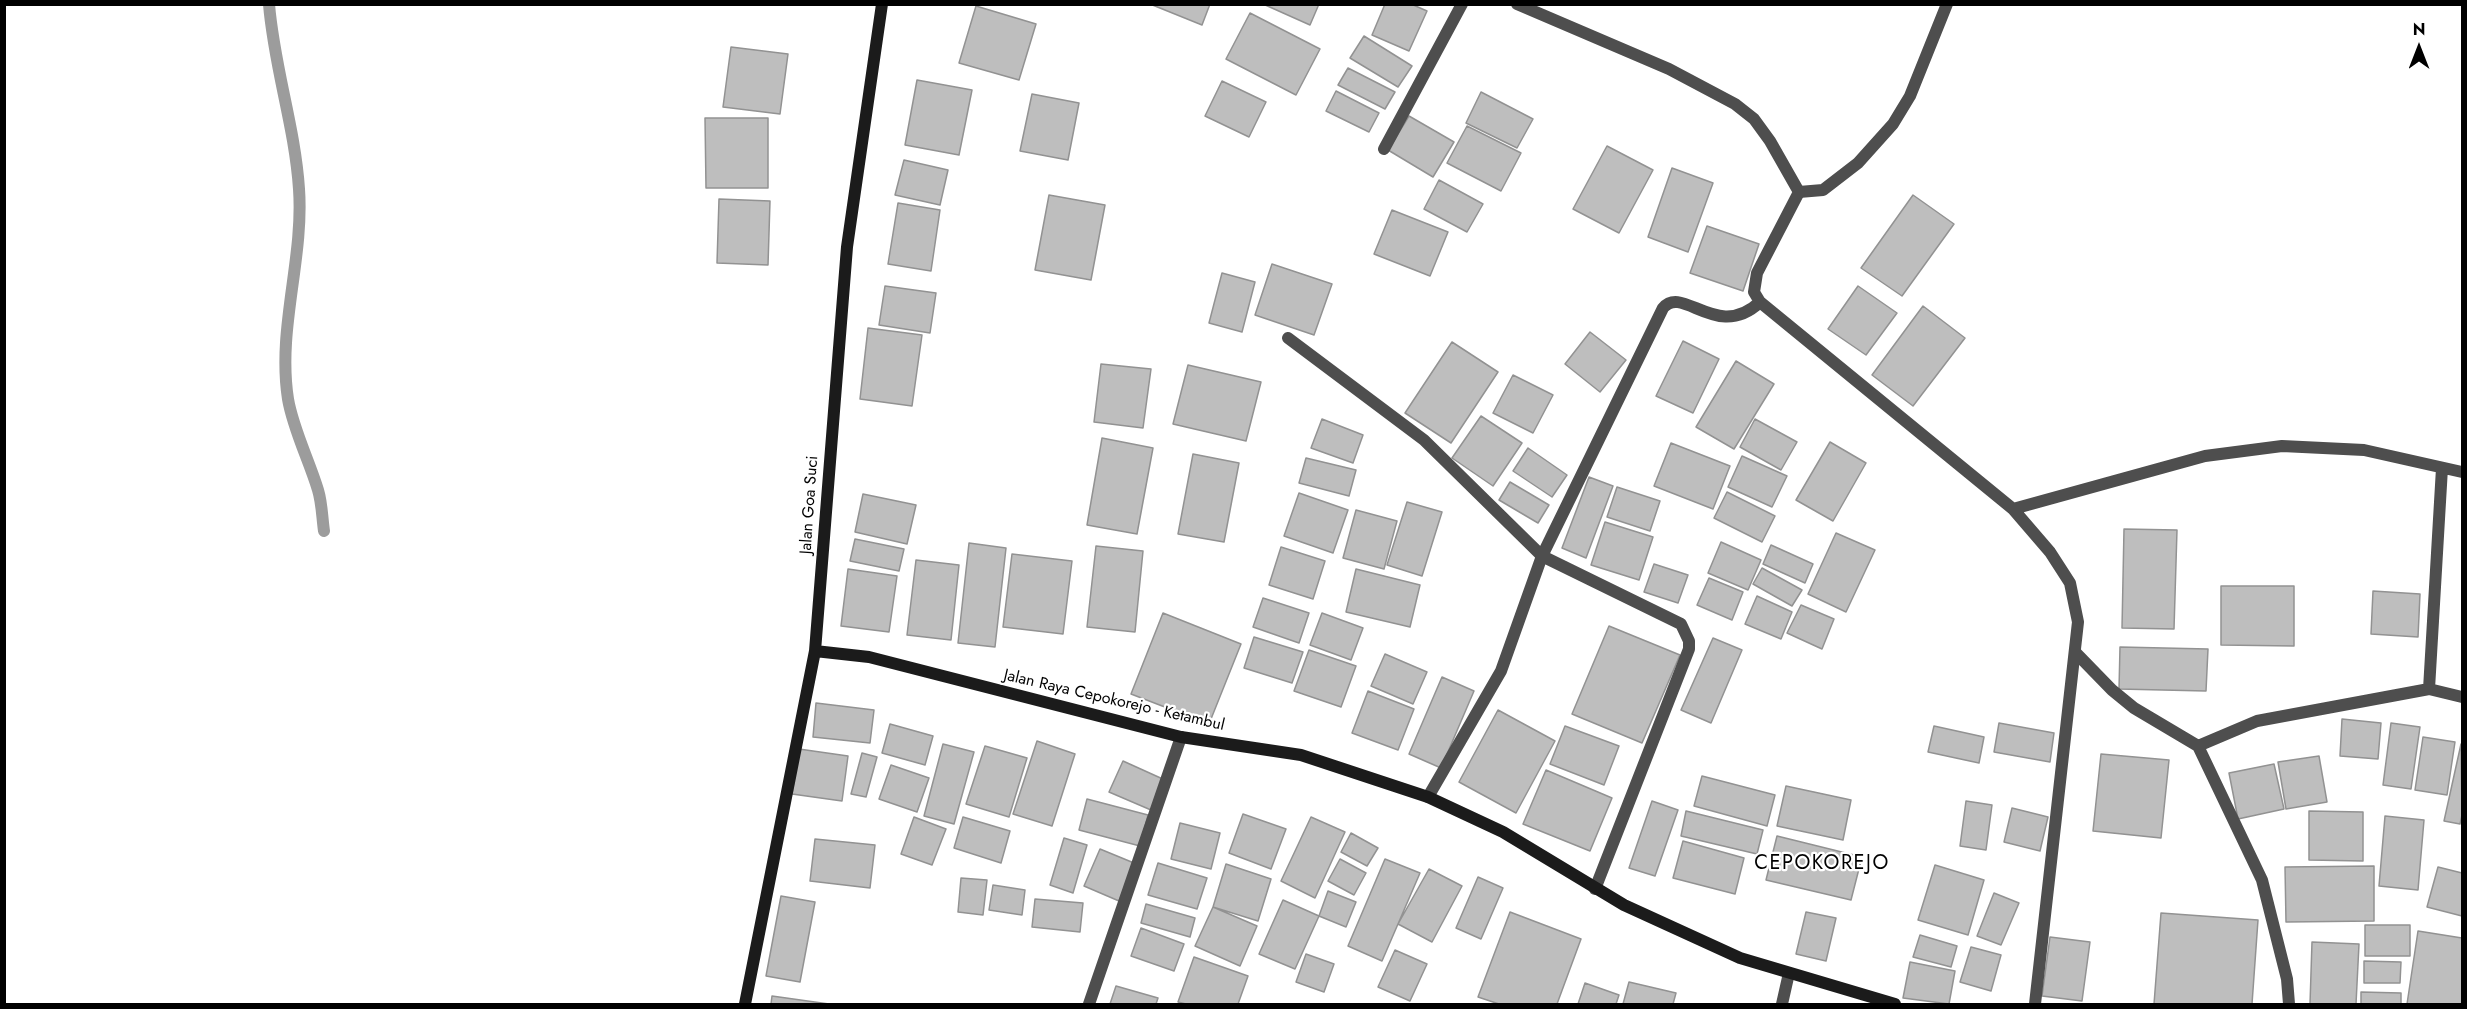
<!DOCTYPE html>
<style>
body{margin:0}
#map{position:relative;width:2467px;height:1009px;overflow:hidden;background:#fff;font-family:Jost,sans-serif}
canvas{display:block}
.frame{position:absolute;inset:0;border:6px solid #000;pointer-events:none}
.north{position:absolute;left:2389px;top:18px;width:60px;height:60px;-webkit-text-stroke:4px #fff;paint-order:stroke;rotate:0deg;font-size:16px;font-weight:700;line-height:24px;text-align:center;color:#000}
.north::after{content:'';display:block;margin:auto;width:21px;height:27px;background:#000;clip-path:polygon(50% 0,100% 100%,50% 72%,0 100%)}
</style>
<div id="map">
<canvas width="2467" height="1009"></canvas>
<div class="frame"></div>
<div class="north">N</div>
</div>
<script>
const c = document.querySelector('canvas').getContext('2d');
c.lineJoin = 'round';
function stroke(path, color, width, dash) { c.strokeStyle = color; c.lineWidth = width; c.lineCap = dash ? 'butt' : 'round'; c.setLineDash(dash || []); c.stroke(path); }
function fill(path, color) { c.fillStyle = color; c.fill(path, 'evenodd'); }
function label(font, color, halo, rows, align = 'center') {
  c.font = font + ' Jost,sans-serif'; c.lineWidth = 4.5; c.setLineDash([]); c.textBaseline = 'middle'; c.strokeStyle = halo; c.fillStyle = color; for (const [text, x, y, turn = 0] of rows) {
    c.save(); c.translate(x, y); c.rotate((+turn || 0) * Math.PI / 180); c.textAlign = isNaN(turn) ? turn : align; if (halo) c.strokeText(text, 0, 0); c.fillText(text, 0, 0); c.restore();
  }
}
const stream = new Path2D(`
 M 269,4 C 274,67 295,127 299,189 C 304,259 277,329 288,399 C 293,429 309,460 318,490 C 322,503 322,517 324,531`);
const building = new Path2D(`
 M 1150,4 L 1210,4 L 1202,25 Z
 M 1263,4 L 1319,4 L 1310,25 Z
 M 1385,4 L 1411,4 L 1427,11 L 1409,51 L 1372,35 Z
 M 976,6 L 1036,24 L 1019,80 L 959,63 Z
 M 1250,13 L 1320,49 L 1296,95 L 1226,59 Z
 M 1364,36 L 1412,66 L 1398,87 L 1350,58 Z
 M 731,47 L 788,54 L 780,114 L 723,107 Z
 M 1348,68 L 1395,92 L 1385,109 L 1338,85 Z
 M 917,80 L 972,90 L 959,155 L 905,145 Z
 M 1222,81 L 1266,102 L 1249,137 L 1205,116 Z
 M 1336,91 L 1379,113 L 1369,132 L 1326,111 Z
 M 1481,92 L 1533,119 L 1517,148 L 1466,123 Z
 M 1032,94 L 1079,103 L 1068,160 L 1020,151 Z
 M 1409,116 L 1454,142 L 1433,177 L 1388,150 Z
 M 705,118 L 768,118 L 768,188 L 706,188 Z
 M 1467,126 L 1521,153 L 1501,191 L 1447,163 Z
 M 1607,146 L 1653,170 L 1619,233 L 1573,209 Z
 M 904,160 L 948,170 L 940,205 L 895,195 Z
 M 1672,168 L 1713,183 L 1688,252 L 1648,237 Z
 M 1439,180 L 1483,204 L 1467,232 L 1424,209 Z
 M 1049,195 L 1105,205 L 1091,280 L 1035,270 Z
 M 1913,195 L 1954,224 L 1902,296 L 1861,268 Z
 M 719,199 L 770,201 L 768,265 L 717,263 Z
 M 898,203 L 940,210 L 931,271 L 888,264 Z
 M 1392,210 L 1448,232 L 1430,276 L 1374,254 Z
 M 1707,226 L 1759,244 L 1743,291 L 1690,273 Z
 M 1272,264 L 1332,284 L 1314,335 L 1255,315 Z
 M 1222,273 L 1255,282 L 1242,332 L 1209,323 Z
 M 885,286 L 936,293 L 930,333 L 879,325 Z
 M 1858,286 L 1897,313 L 1866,355 L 1828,329 Z
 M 1923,306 L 1965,338 L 1913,406 L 1872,375 Z
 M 868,328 L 922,335 L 912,406 L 860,399 Z
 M 1590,332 L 1626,360 L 1600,392 L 1565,364 Z
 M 1683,341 L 1719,359 L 1693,413 L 1656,396 Z
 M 1452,342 L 1498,372 L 1451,443 L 1405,413 Z
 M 1736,361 L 1774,384 L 1734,449 L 1696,427 Z
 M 1101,364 L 1151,369 L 1143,428 L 1094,422 Z
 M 1188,365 L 1261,382 L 1246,441 L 1173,424 Z
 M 1513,375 L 1553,395 L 1533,433 L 1493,413 Z
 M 1481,416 L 1522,443 L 1493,486 L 1452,458 Z
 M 1322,419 L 1363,435 L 1353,463 L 1311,448 Z
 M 1755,419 L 1797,442 L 1781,470 L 1740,447 Z
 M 1102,438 L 1153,448 L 1137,534 L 1087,525 Z
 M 1830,442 L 1866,463 L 1833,521 L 1796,500 Z
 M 1671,443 L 1730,466 L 1713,509 L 1654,486 Z
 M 1528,448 L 1567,475 L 1552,497 L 1513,471 Z
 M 1193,454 L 1239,463 L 1224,542 L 1178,534 Z
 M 1742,456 L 1787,476 L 1772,507 L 1728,487 Z
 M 1306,458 L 1356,470 L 1349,496 L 1299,483 Z
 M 1589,477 L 1613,486 L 1586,558 L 1562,548 Z
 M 1510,482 L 1549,505 L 1538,523 L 1499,500 Z
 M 1617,487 L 1660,501 L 1650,531 L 1607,517 Z
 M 1727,492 L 1775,516 L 1762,542 L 1714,518 Z
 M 1299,493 L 1348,510 L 1333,553 L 1284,536 Z
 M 863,494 L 916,505 L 907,544 L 855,532 Z
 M 1407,502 L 1442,512 L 1422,576 L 1387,565 Z
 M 1356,510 L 1397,521 L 1384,569 L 1343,558 Z
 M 1605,522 L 1653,537 L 1639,580 L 1591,565 Z
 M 2124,529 L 2177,530 L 2174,629 L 2122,628 Z
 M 1836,533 L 1875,550 L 1846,612 L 1808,594 Z
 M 855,539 L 904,549 L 899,571 L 850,561 Z
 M 1721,542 L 1761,560 L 1748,590 L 1708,573 Z
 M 969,543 L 1006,548 L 995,647 L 958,643 Z
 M 1771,545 L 1813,564 L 1805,583 L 1763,564 Z
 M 1096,546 L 1143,551 L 1135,632 L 1087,627 Z
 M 1281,547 L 1325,561 L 1313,599 L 1269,585 Z
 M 1012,554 L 1072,561 L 1063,634 L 1003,627 Z
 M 916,560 L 959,565 L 951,640 L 907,635 Z
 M 1654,564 L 1688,575 L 1678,603 L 1644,592 Z
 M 1762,568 L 1802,590 L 1792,606 L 1753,584 Z
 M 848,569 L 897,576 L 889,632 L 841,626 Z
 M 1356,569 L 1420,585 L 1410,627 L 1346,612 Z
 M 1709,578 L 1743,592 L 1732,620 L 1697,605 Z
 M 2221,586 L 2294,586 L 2294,646 L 2221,645 Z
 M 2373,591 L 2420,594 L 2418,637 L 2371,634 Z
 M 1757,596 L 1792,612 L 1781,639 L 1745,624 Z
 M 1263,598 L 1309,613 L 1299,643 L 1253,627 Z
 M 1801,605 L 1834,619 L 1822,649 L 1787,633 Z
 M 1163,613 L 1241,644 L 1209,724 L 1131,694 Z
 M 1322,613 L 1363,628 L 1351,660 L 1310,645 Z
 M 1609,626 L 1680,655 L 1642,743 L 1572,714 Z
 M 1254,637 L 1303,652 L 1292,683 L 1244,668 Z
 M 1713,638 L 1742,650 L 1711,723 L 1681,710 Z
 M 2120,647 L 2208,649 L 2206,691 L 2119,689 Z
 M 1309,650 L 1356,666 L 1341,707 L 1294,691 Z
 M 1385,654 L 1427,672 L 1413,704 L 1371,686 Z
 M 1442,677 L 1474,691 L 1441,768 L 1409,754 Z
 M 1368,691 L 1414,709 L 1398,750 L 1352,733 Z
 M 816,703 L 874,710 L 870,743 L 813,737 Z
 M 1498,710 L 1555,741 L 1516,813 L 1459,782 Z
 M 2342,719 L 2381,723 L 2378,759 L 2340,756 Z
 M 1999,723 L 2054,733 L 2050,762 L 1994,752 Z
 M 2391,723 L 2420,727 L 2411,789 L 2383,785 Z
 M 890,724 L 933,736 L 925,765 L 882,753 Z
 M 1565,726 L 1619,746 L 1604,785 L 1550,764 Z
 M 1934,726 L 1984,737 L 1979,763 L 1928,752 Z
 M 2423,737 L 2455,742 L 2447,795 L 2415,790 Z
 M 1037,741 L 1075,754 L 1052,826 L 1013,814 Z
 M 943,744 L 974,752 L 954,824 L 924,816 Z
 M 2461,744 L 2462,815 L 2460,824 L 2444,821 Z
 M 985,746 L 1027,758 L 1009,817 L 966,804 Z
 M 799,749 L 848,756 L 842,801 L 792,794 Z
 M 862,753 L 877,757 L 866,797 L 851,794 Z
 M 2101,754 L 2169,760 L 2161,838 L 2093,831 Z
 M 2319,756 L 2327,802 L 2286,809 L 2278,762 Z
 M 1123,761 L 1165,780 L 1151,810 L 1109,792 Z
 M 2274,764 L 2284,809 L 2238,819 L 2229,773 Z
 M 891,765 L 929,778 L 917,812 L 879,799 Z
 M 1546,770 L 1612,798 L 1590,851 L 1523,824 Z
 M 1702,776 L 1775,795 L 1767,826 L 1694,806 Z
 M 1786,786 L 1851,800 L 1843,840 L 1777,826 Z
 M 1087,799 L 1148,815 L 1140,846 L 1079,830 Z
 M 1652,801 L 1678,810 L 1655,876 L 1629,868 Z
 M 1966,801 L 1992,805 L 1986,850 L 1960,846 Z
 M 2012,808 L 2048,817 L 2040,851 L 2004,842 Z
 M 1686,811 L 1763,830 L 1757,854 L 1681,836 Z
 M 2309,811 L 2363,812 L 2363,861 L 2309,860 Z
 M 1243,814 L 1286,829 L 1271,869 L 1229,853 Z
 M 2385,816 L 2424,820 L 2418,890 L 2379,886 Z
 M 914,817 L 946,829 L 932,865 L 901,854 Z
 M 963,817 L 1010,831 L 1001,863 L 954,848 Z
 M 1311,817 L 1345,832 L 1315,898 L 1281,881 Z
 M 1180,823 L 1220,833 L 1211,869 L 1171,859 Z
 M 1351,833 L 1378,848 L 1367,866 L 1341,852 Z
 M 1777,836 L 1862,857 L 1851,900 L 1766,880 Z
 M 1064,838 L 1087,845 L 1073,893 L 1050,885 Z
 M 815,839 L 875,845 L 870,888 L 810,881 Z
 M 1683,841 L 1744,858 L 1735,894 L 1673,878 Z
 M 1100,849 L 1134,863 L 1119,901 L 1084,886 Z
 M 1340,859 L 1366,873 L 1354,895 L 1328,881 Z
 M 1385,859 L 1420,873 L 1382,961 L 1348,946 Z
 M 1158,863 L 1207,878 L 1197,909 L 1148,895 Z
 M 1226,864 L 1271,879 L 1258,921 L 1213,907 Z
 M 1935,865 L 1984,880 L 1968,935 L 1918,920 Z
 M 2374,866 L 2374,921 L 2286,922 L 2285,867 Z
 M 2438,867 L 2462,873 L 2462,916 L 2427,907 Z
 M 1429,869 L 1462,886 L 1432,942 L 1398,924 Z
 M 1478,877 L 1503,888 L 1481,939 L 1456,928 Z
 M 961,878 L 987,880 L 983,915 L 958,912 Z
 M 993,885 L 1025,890 L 1022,915 L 989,910 Z
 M 1328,891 L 1356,902 L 1346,927 L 1319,916 Z
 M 1994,893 L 2019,903 L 2001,945 L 1977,936 Z
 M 781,896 L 815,902 L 800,982 L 766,976 Z
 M 1035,899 L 1083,903 L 1080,932 L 1032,927 Z
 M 1283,900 L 1319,916 L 1295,969 L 1259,954 Z
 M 1146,904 L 1195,918 L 1190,937 L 1141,923 Z
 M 1213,907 L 1257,926 L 1240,966 L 1195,946 Z
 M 1510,912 L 1581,939 L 1557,1004 L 1499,1004 L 1478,997 Z
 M 1806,912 L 1836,918 L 1826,961 L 1796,954 Z
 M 2161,913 L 2258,920 L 2252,1004 L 2154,1004 Z
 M 2365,925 L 2410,925 L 2410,956 L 2365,956 Z
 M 1141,928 L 1184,944 L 1174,971 L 1131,956 Z
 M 2418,931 L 2462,938 L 2462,1004 L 2407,1004 Z
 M 1920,935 L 1957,946 L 1951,967 L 1913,957 Z
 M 2050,937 L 2090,942 L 2082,1001 L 2042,996 Z
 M 2312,942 L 2359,944 L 2356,1004 L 2310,1004 Z
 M 1971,947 L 2001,955 L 1991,991 L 1960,982 Z
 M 1395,950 L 1427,964 L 1410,1001 L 1378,987 Z
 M 1306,954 L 1334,964 L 1324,992 L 1296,982 Z
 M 1194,957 L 1248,976 L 1238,1004 L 1186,1004 L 1178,1002 Z
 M 2364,961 L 2401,962 L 2400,983 L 2364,983 Z
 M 1910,962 L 1955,971 L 1949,1004 L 1903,998 Z
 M 1629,982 L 1676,993 L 1673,1004 L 1623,1004 Z
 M 1585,983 L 1619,995 L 1616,1004 L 1578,1004 Z
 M 1116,986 L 1158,998 L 1156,1004 L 1110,1004 Z
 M 2361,992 L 2401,993 L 2401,1004 L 2361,1004 Z
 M 772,996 L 829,1004 L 771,1004 Z`);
const lane = new Path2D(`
 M 1799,192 L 1823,190 L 1858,163 L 1893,124 L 1910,96 L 1947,4`);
const street = new Path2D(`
 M 1517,4 L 1669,69 L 1735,104 L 1754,119 L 1770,141 L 1799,192 L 1757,273 L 1754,292 L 1760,302 L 2013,509 L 2050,552 L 2070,583 L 2078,622 L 2035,1004
 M 1384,149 L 1462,4
 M 1288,338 L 1424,440 L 1542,556 L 1681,624 L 1689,641 L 1689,649 L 1595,889
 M 2013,509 L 2205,456 L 2282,446 L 2364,450 L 2462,472
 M 2075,652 L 2112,690 L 2134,708 L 2198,746 L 2262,880 L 2287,979 L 2289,1004
 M 2429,689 L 2442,468
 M 2198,746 L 2257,721 L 2429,689 L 2462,697
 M 1428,797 L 1501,671 L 1542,556 L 1663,308 C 1683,284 1717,342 1760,302
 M 1089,1004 L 1181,737
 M 1782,1004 L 1789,973`);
const secondary = new Path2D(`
 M 815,651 L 869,657 L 1181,737 L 1301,755 L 1428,797 L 1503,832 L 1624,905 L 1740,958 L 1895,1004
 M 745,1004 L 815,651 L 847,247 L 882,4`);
const streetNames = [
 ["Jalan Goa Suci",810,505,-86],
 ["Jalan Raya Cepokorejo - Ketambul",1114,701,13]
];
const quarterNames = [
 ["CEPOKOREJO",1822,864]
];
stroke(stream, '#9c9c9c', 12);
fill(building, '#bebebe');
stroke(building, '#929292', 1.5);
stroke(lane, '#4e4e4e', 12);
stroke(street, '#4e4e4e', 12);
stroke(secondary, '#1b1b1b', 12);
label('16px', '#000', '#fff', streetNames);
c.letterSpacing = '1.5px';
label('20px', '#000', '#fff', quarterNames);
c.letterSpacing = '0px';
</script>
